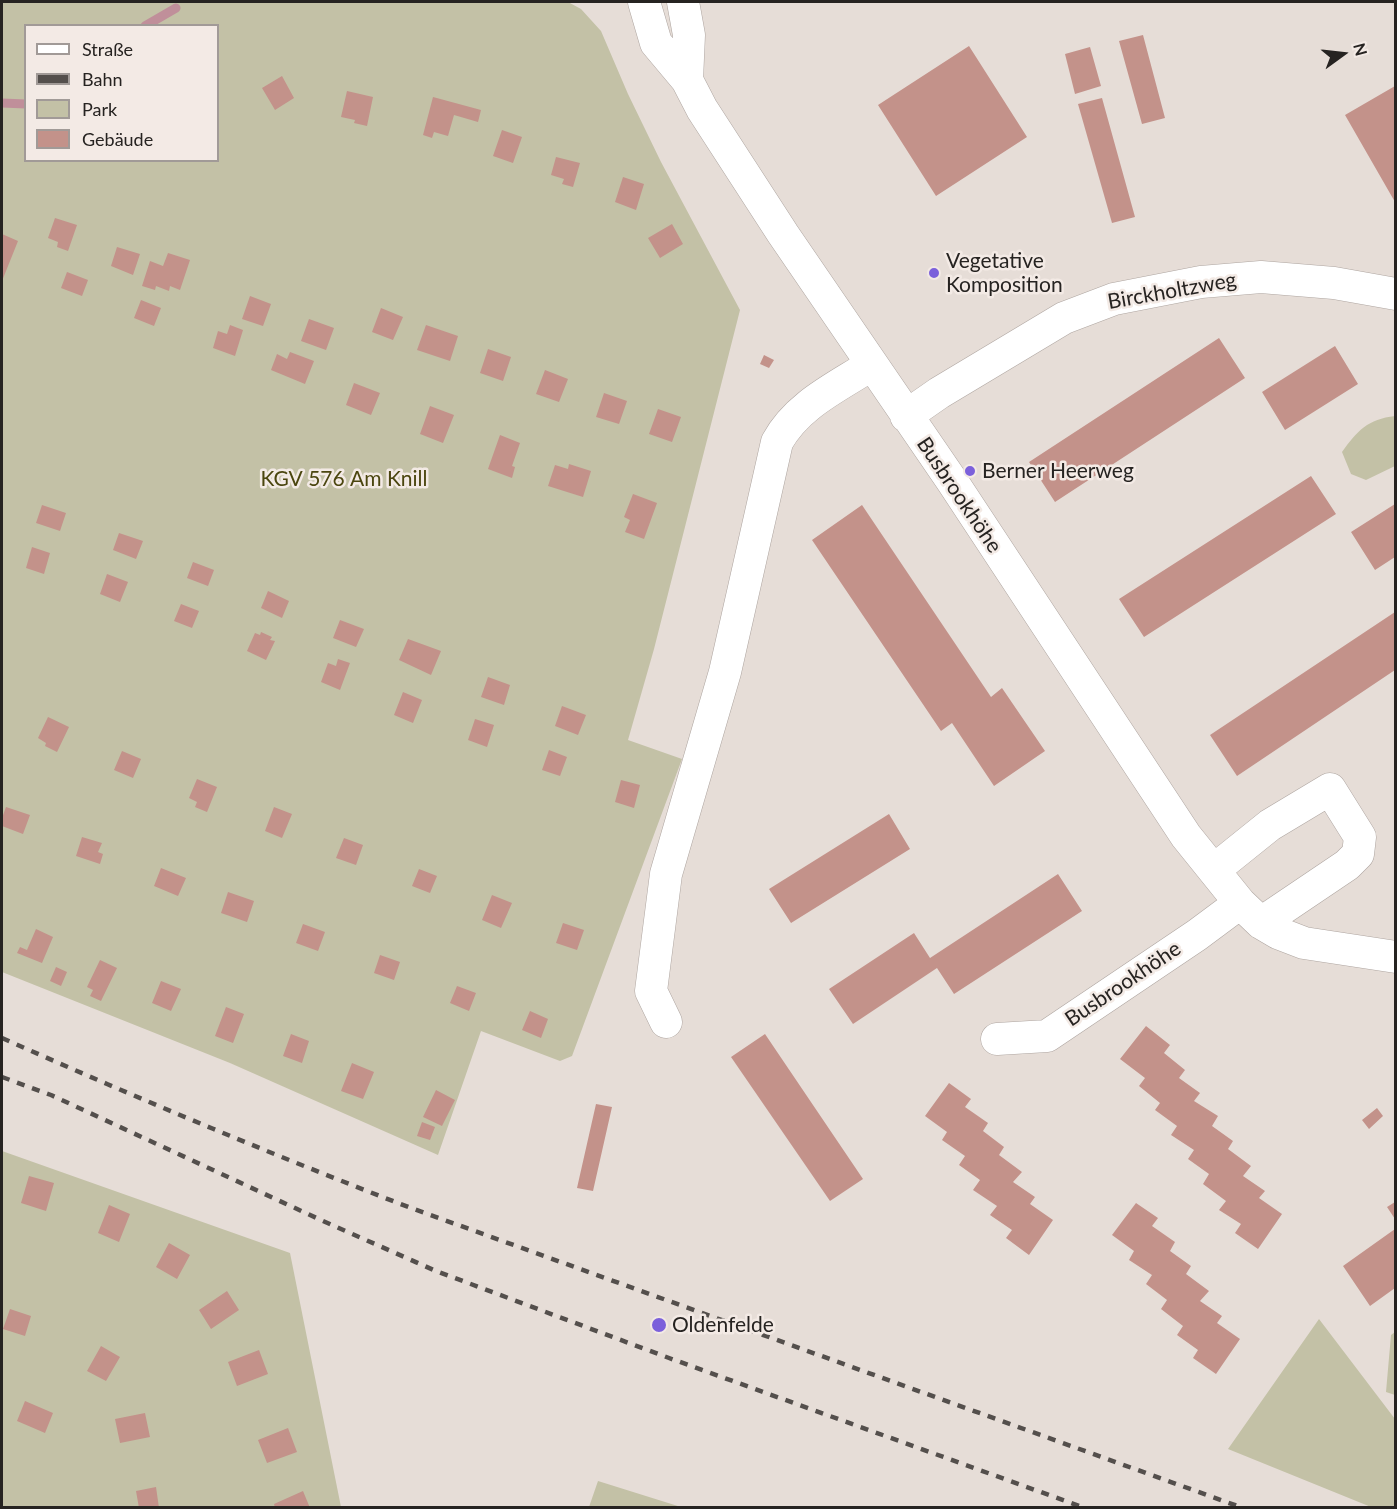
<!DOCTYPE html>
<meta charset="utf-8">
<style>
body{margin:0}
#map{position:relative;width:1397px;height:1509px;overflow:hidden;background:#e6ddd7;font-family:Lato,sans-serif}
canvas{display:block}
.frame{position:absolute;inset:0;border:3px solid #262321;pointer-events:none}
.legend{position:absolute;left:24px;top:24px;width:195px;height:138px;box-sizing:border-box;background:#f3eae5;border:2px solid #a19a97;margin:0;padding:8px 10px;list-style:none;font-size:18px;color:#262321}
.legend li{display:flex;align-items:center;gap:12px;height:30px}
.legend b{width:30px;border:2px solid #a19a97}
.north{position:absolute;left:1313px;top:24px;width:60px;height:60px;-webkit-text-stroke:4px #f3eae5;paint-order:stroke;rotate:75deg;font-size:16px;font-weight:700;line-height:24px;text-align:center;color:#262321}
.north::after{content:'';display:block;margin:auto;width:21px;height:27px;background:#262321;clip-path:polygon(50% 0,100% 100%,50% 72%,0 100%)}
</style>
<div id="map">
<canvas width="1397" height="1509"></canvas>
<div class="frame"></div>
<ul class="legend">
<li><b style="height:8px;background:#fff"></b>Straße</li>
<li><b style="height:8px;background:#544f4c"></b>Bahn</li>
<li><b style="height:16px;background:#c3c1a6"></b>Park</li>
<li><b style="height:16px;background:#c3928a"></b>Gebäude</li>
</ul>
<div class="north">N</div>
</div>
<script>
const c = document.querySelector('canvas').getContext('2d');
c.lineJoin = 'round';
function fill(path, color) { c.fillStyle = color; c.fill(path, 'evenodd'); }
function stroke(path, color, width, dash) { c.strokeStyle = color; c.lineWidth = width; c.lineCap = dash ? 'butt' : 'round'; c.setLineDash(dash || []); c.stroke(path); }
function label(font, color, halo, rows, align = 'center') {
  c.font = font + ' Lato,sans-serif'; c.lineWidth = 5; c.setLineDash([]); c.textBaseline = 'middle'; c.strokeStyle = halo; c.fillStyle = color; for (const [text, x, y, turn = 0] of rows) {
    c.save(); c.translate(x, y); c.rotate((+turn || 0) * Math.PI / 180); c.textAlign = isNaN(turn) ? turn : align; if (halo) c.strokeText(text, 0, 0); c.fillText(text, 0, 0); c.restore();
  }
}
const green = new Path2D(`
 M 2,2 L 568,2 L 581,9 L 601,31 L 628,94 L 661,162 L 740,310 L 654,649 L 628,740 L 682,759 L 572,1056 L 560,1061 L 481,1031 L 438,1155 L 230,1063 L 2,972 ZM 26,26 L 218,26 L 218,160 L 26,160 Z
 M 1395,416 L 1395,466 L 1366,480 L 1351,474 L 1342,452 C 1357,431 1368,419 1395,416 Z
 M 2,1151 L 290,1253 L 341,1507 L 2,1508 Z
 M 1319,1319 L 1395,1419 L 1395,1507 L 1371,1507 L 1228,1449 Z
 M 1395,1332 L 1395,1395 L 1386,1392 L 1391,1335 Z
 M 598,1481 L 681,1507 L 589,1507 Z`);
const stream = new Path2D(`
 M 145,26 L 176,8
 M 2,103 L 26,104`);
const building = new Path2D(`
 M 1143,35 L 1165,118 L 1142,124 L 1119,41 Z
 M 969,46 L 1027,137 L 936,196 L 878,105 Z
 M 1090,47 L 1101,86 L 1075,94 L 1065,54 Z
 M 282,76 L 294,98 L 275,110 L 262,88 Z
 M 1395,86 L 1395,202 L 1345,115 Z
 M 347,91 L 373,97 L 367,126 L 354,123 L 355,120 L 341,117 Z
 M 433,97 L 481,110 L 478,122 L 454,115 L 448,136 L 434,132 L 432,138 L 423,135 Z
 M 1102,98 L 1135,217 L 1112,223 L 1078,104 Z
 M 502,130 L 522,137 L 513,163 L 493,156 Z
 M 556,157 L 580,163 L 573,187 L 562,184 L 564,179 L 551,175 Z
 M 623,177 L 644,184 L 636,210 L 615,202 Z
 M 55,218 L 77,225 L 68,251 L 57,247 L 58,242 L 48,238 Z
 M 672,224 L 683,244 L 660,258 L 648,238 Z
 M 2,234 L 18,241 L 2,281 Z
 M 117,247 L 140,254 L 133,275 L 111,266 Z
 M 168,253 L 190,260 L 180,290 L 170,286 L 169,291 L 156,286 L 155,290 L 142,286 L 150,261 L 163,266 Z
 M 67,272 L 88,280 L 82,296 L 61,288 Z
 M 250,296 L 271,304 L 263,326 L 242,319 Z
 M 141,300 L 161,308 L 154,326 L 134,318 Z
 M 381,308 L 403,317 L 393,340 L 372,332 Z
 M 309,319 L 334,328 L 326,350 L 301,341 Z
 M 230,325 L 243,330 L 235,356 L 213,348 L 218,331 L 227,334 Z
 M 426,325 L 458,336 L 450,361 L 417,350 Z
 M 1219,338 L 1245,378 L 1055,502 L 1029,462 Z
 M 1335,346 L 1358,384 L 1285,430 L 1262,392 Z
 M 488,349 L 511,357 L 503,381 L 480,373 Z
 M 290,352 L 314,361 L 305,384 L 271,370 L 277,354 L 287,359 Z
 M 764,355 L 774,360 L 769,368 L 760,364 Z
 M 545,370 L 568,379 L 559,402 L 536,394 Z
 M 354,383 L 380,393 L 371,415 L 346,405 Z
 M 604,393 L 627,401 L 619,424 L 596,417 Z
 M 430,406 L 454,415 L 443,443 L 420,434 Z
 M 658,409 L 681,417 L 672,442 L 649,434 Z
 M 500,435 L 520,443 L 512,466 L 515,467 L 512,478 L 488,469 Z
 M 569,464 L 591,471 L 583,497 L 548,486 L 555,465 L 568,469 Z
 M 1311,476 L 1336,514 L 1144,637 L 1119,599 Z
 M 633,494 L 657,503 L 644,539 L 625,532 L 630,520 L 624,517 Z
 M 1395,504 L 1395,557 L 1375,570 L 1351,532 Z
 M 42,505 L 66,513 L 60,531 L 36,523 Z
 M 862,505 L 991,697 L 1002,688 L 1045,751 L 994,786 L 952,723 L 941,731 L 812,540 Z
 M 119,533 L 143,541 L 136,559 L 113,550 Z
 M 32,547 L 50,553 L 44,574 L 26,568 Z
 M 193,562 L 214,570 L 208,586 L 187,578 Z
 M 107,574 L 128,582 L 120,602 L 100,594 Z
 M 268,591 L 289,601 L 282,618 L 261,608 Z
 M 181,604 L 199,611 L 192,628 L 174,621 Z
 M 1395,612 L 1395,670 L 1237,776 L 1210,735 Z
 M 340,620 L 364,629 L 356,647 L 333,638 Z
 M 261,632 L 272,637 L 270,640 L 275,641 L 266,660 L 247,651 L 255,633 L 260,635 Z
 M 408,639 L 441,651 L 431,675 L 399,660 Z
 M 338,659 L 350,663 L 340,690 L 321,682 L 328,663 L 336,666 Z
 M 488,677 L 510,685 L 504,705 L 481,697 Z
 M 403,692 L 422,700 L 413,723 L 394,715 Z
 M 562,706 L 586,715 L 578,735 L 555,726 Z
 M 48,717 L 69,727 L 57,752 L 45,746 L 46,743 L 38,738 Z
 M 475,719 L 494,725 L 487,747 L 468,740 Z
 M 549,750 L 567,757 L 560,776 L 542,770 Z
 M 122,751 L 141,759 L 133,778 L 114,770 Z
 M 197,779 L 217,787 L 207,812 L 195,807 L 197,802 L 189,798 Z
 M 621,780 L 640,785 L 634,808 L 615,802 Z
 M 6,807 L 30,815 L 23,834 L 2,826 L 2,818 Z
 M 274,807 L 292,814 L 282,838 L 265,831 Z
 M 889,814 L 910,849 L 791,923 L 769,889 Z
 M 82,837 L 102,843 L 98,852 L 103,854 L 100,864 L 76,856 Z
 M 344,838 L 363,845 L 356,865 L 336,858 Z
 M 161,868 L 186,878 L 178,896 L 154,886 Z
 M 419,869 L 437,876 L 430,893 L 412,886 Z
 M 1058,874 L 1082,911 L 954,994 L 937,968 L 853,1024 L 829,989 L 914,933 L 930,958 Z
 M 228,892 L 254,901 L 247,922 L 221,913 Z
 M 492,895 L 512,903 L 501,928 L 482,920 Z
 M 563,923 L 584,930 L 577,950 L 556,943 Z
 M 303,924 L 325,932 L 318,951 L 296,943 Z
 M 36,929 L 53,937 L 42,963 L 17,953 L 20,947 L 27,950 Z
 M 380,955 L 400,962 L 394,980 L 374,973 Z
 M 100,960 L 117,968 L 101,1001 L 90,996 L 93,990 L 87,987 Z
 M 56,967 L 67,972 L 61,986 L 50,981 Z
 M 161,981 L 181,989 L 171,1011 L 152,1003 Z
 M 457,986 L 476,993 L 469,1011 L 450,1003 Z
 M 226,1007 L 244,1014 L 233,1043 L 215,1036 Z
 M 530,1011 L 548,1019 L 541,1038 L 522,1030 Z
 M 1146,1026 L 1170,1045 L 1164,1053 L 1185,1070 L 1179,1078 L 1200,1093 L 1194,1101 L 1218,1116 L 1212,1126 L 1233,1141 L 1228,1149 L 1251,1166 L 1243,1176 L 1265,1191 L 1259,1198 L 1282,1214 L 1258,1249 L 1235,1233 L 1241,1224 L 1219,1210 L 1226,1201 L 1203,1184 L 1209,1174 L 1188,1159 L 1194,1150 L 1171,1135 L 1177,1126 L 1155,1110 L 1160,1103 L 1139,1086 L 1145,1078 L 1120,1059 Z
 M 291,1034 L 309,1041 L 302,1063 L 283,1056 Z
 M 765,1034 L 863,1179 L 830,1201 L 731,1057 Z
 M 352,1063 L 374,1072 L 363,1099 L 341,1091 Z
 M 949,1083 L 971,1099 L 965,1107 L 988,1123 L 983,1131 L 1004,1147 L 999,1155 L 1022,1172 L 1013,1182 L 1035,1197 L 1030,1204 L 1053,1220 L 1029,1255 L 1006,1238 L 1012,1230 L 990,1215 L 997,1206 L 973,1190 L 980,1180 L 959,1165 L 965,1156 L 942,1140 L 947,1132 L 925,1116 Z
 M 436,1090 L 455,1100 L 442,1126 L 423,1117 Z
 M 596,1104 L 612,1107 L 593,1191 L 577,1188 Z
 M 1377,1108 L 1383,1116 L 1369,1129 L 1362,1120 Z
 M 422,1122 L 435,1127 L 430,1140 L 417,1136 Z
 M 29,1176 L 54,1183 L 46,1211 L 21,1203 Z
 M 1395,1202 L 1395,1219 L 1387,1207 Z
 M 1136,1203 L 1158,1218 L 1152,1226 L 1175,1242 L 1170,1251 L 1191,1266 L 1186,1274 L 1209,1291 L 1200,1301 L 1222,1316 L 1217,1323 L 1240,1339 L 1216,1374 L 1193,1358 L 1198,1350 L 1177,1335 L 1183,1326 L 1161,1309 L 1167,1300 L 1146,1284 L 1152,1275 L 1129,1260 L 1134,1251 L 1112,1235 Z
 M 109,1205 L 130,1214 L 119,1242 L 98,1233 Z
 M 1395,1229 L 1395,1288 L 1370,1306 L 1343,1266 Z
 M 169,1243 L 190,1255 L 177,1279 L 156,1267 Z
 M 227,1291 L 239,1310 L 211,1329 L 199,1310 Z
 M 10,1309 L 31,1316 L 25,1336 L 3,1329 Z
 M 101,1346 L 120,1357 L 106,1381 L 87,1371 Z
 M 259,1350 L 268,1374 L 237,1386 L 228,1362 Z
 M 25,1401 L 53,1413 L 45,1433 L 17,1421 Z
 M 145,1413 L 150,1437 L 120,1443 L 115,1419 Z
 M 288,1428 L 297,1452 L 267,1463 L 258,1440 Z
 M 156,1487 L 159,1508 L 139,1508 L 136,1491 Z
 M 303,1491 L 310,1508 L 275,1508 L 274,1504 Z`);
const minor = new Path2D(`
 M 644,2 L 656,43 L 687,80 L 702,109 L 783,234 L 952,481 L 1186,836 L 1240,903 L 1261,923 L 1278,933 L 1304,943 L 1396,957
 M 683,2 L 689,35 L 687,80
 M 906,416 L 939,393 L 1064,318 L 1114,299 L 1201,282 L 1261,277 L 1334,283 L 1396,294
 M 1214,870 L 1270,825 L 1330,789 L 1360,837 L 1358,854 L 1347,865 L 1261,923
 M 666,1022 L 651,991 L 666,874 L 725,672 L 777,442 C 797,405 837,387 871,365
 M 997,1039 L 1047,1036 L 1197,935 L 1240,903`);
const rail = new Path2D(`
 M 2,1038 C 137,1098 273,1155 411,1208 L 1243,1508
 M 2,1077 L 51,1095 L 323,1221 L 436,1271 L 669,1358 L 1085,1508`);
const markers = [
 [934,273,6,"#7b60db"],
 [970,471,6,"#7b60db"],
 [659,1325,8,"#7b60db"]
];
const poiNames = [
 ["Vegetative",946,261],
 ["Komposition",946,285],
 ["Berner Heerweg",982,471],
 ["Oldenfelde",672,1325]
];
const streetNames = [
 ["Birckholtzweg",1172,291,-10],
 ["Busbrookhöhe",959,495,56],
 ["Busbrookhöhe",1123,984,-34]
];
const parkNames = [
 ["KGV 576 Am Knill",344,479]
];
fill(green, '#c3c1a6');
stroke(stream, '#c08f9a', 9);
fill(building, '#c3928a');
stroke(minor, '#aea5a0', 33);
stroke(minor, '#fff', 32);
stroke(rail, '#544f4c', 4.5, [8, 8]);
for (const [x, y, r, color] of markers) { const dot = new Path2D(); dot.arc(x, y, r, 0, 2 * Math.PI); c.fillStyle = color; c.fill(dot); stroke(dot, '#f3eae5', 2); }
label('21px', '#262321', '#f3eae5', poiNames, 'left');
label('21px', '#262321', '#f3eae5', streetNames);
label('21px', '#4b460f', '#f3eae5', parkNames);
</script>
